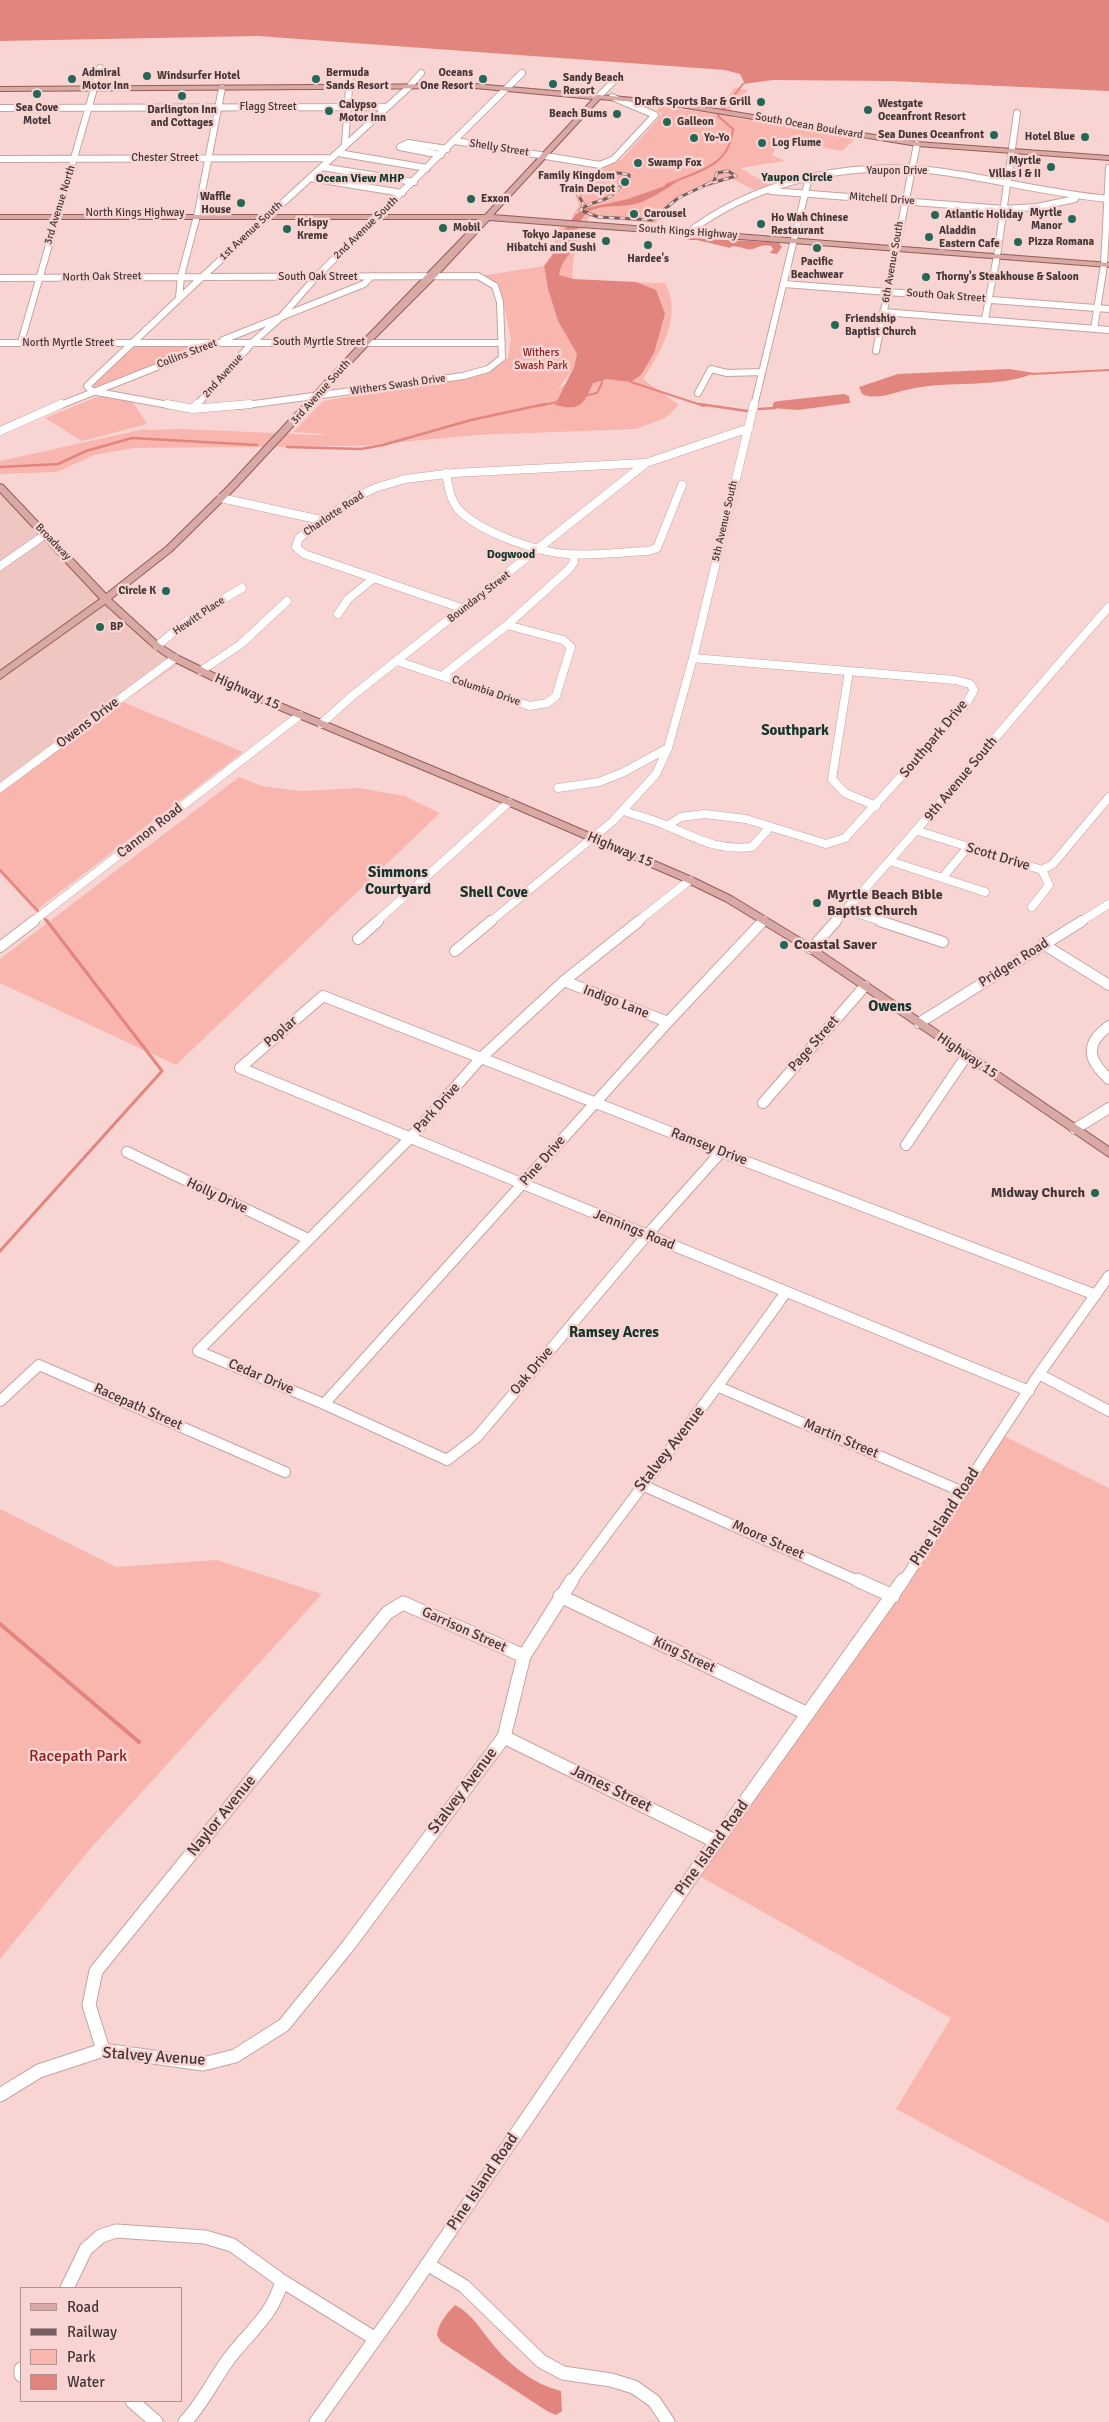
<!DOCTYPE html>
<style>
body{margin:0}
#map{position:relative;width:1109px;height:2422px;overflow:hidden;background:#f8d5d2;font-family:Signika,sans-serif}
canvas{display:block}
.legend{position:absolute;left:20px;top:2287px;width:162px;height:115px;box-sizing:border-box;background:#f8d5d2;border:1px solid #b09593;margin:0;padding:6px 9px;list-style:none;font-size:15px;color:#443635}
.legend li{display:flex;align-items:center;gap:10px;height:25px}
.legend b{width:25px;border:1px solid #b09593}
</style>
<div id="map">
<canvas width="1109" height="2422"></canvas>
<ul class="legend">
<li><b style="height:6px;background:#d8a9a5"></b>Road</li>
<li><b style="height:6px;background:#756160"></b>Railway</li>
<li><b style="height:14px;background:#f8b6af"></b>Park</li>
<li><b style="height:14px;background:#e2857e"></b>Water</li>
</ul>
</div>
<script>
const c = document.querySelector('canvas').getContext('2d');
c.lineJoin = 'round';
function fill(path, color) { c.fillStyle = color; c.fill(path, 'evenodd'); }
function stroke(path, color, width, dash) { c.strokeStyle = color; c.lineWidth = width; c.lineCap = dash ? 'butt' : 'round'; c.setLineDash(dash || []); c.stroke(path); }
function label(font, color, halo, rows, align = 'center') {
  c.font = font + ' Signika,sans-serif'; c.lineWidth = 5; c.setLineDash([]); c.textBaseline = 'middle'; c.strokeStyle = halo; c.fillStyle = color; for (const [text, x, y, turn = 0] of rows) {
    c.save(); c.translate(x, y); c.rotate((+turn || 0) * Math.PI / 180); c.textAlign = isNaN(turn) ? turn : align; if (halo) c.strokeText(text, 0, 0); c.fillText(text, 0, 0); c.restore();
  }
}
const built = new Path2D(`
 M 0,487 L 106,598 L 182,662 L 123,702 L 0,791 Z`);
const green = new Path2D(`
 M 734,88 L 748,90 L 731,107 L 730,117 L 856,138 L 842,151 L 798,143 L 785,148 L 775,149 L 772,155 L 785,161 L 740,168 L 770,185 L 754,190 L 732,179 L 688,193 L 671,204 L 656,223 L 589,217 C 578,238 571,257 573,281 L 665,283 C 683,315 661,352 643,379 L 679,405 L 665,418 L 636,429 L 476,435 L 360,446 L 134,448 L 94,455 L 57,472 L 0,474 L 0,461 L 140,430 L 183,429 L 318,435 L 326,434 L 293,432 L 323,401 L 485,373 L 494,369 L 508,358 L 511,339 L 501,291 L 480,276 L 544,266 L 548,289 L 558,321 L 577,354 L 574,367 L 558,389 L 575,378 L 579,345 L 551,259 L 558,229 L 574,217 L 572,216 L 579,206 L 575,194 L 587,189 L 589,182 L 607,165 L 621,160 L 658,119 L 662,113 L 657,111 L 659,106 L 715,114 Z
 M 142,345 L 199,347 L 96,387 L 91,386 L 133,348 Z
 M 104,396 L 132,401 L 147,424 L 82,441 L 45,418 L 94,398 Z
 M 123,702 L 243,752 L 35,911 L 0,873 L 0,791 Z
 M 239,777 L 262,786 L 301,791 L 359,788 L 404,796 L 440,813 L 176,1065 L 0,983 L 0,959 Z
 M 1000,1434 L 1109,1488 L 1109,2223 L 896,2109 L 951,2018 L 694,1873 L 893,1596 Z
 M 0,1509 L 116,1567 L 217,1560 L 322,1594 L 90,1849 L 0,1959 Z`);
const water = new Path2D(`
 M 0,0 L 1109,0 L 1109,91 L 891,81 L 773,80 L 743,84 L 744,82 L 740,74 L 725,70 L 258,36 L 0,41 Z
 M 679,181 C 665,189 651,200 635,204 C 616,209 590,201 580,222 C 576,229 578,238 575,245 C 570,255 560,263 559,275 L 573,279 L 636,282 L 656,290 L 665,314 L 654,353 L 641,375 L 631,382 L 607,379 L 593,383 C 583,406 580,411 555,405 L 574,367 L 577,354 L 558,321 L 548,289 L 544,266 L 562,242 L 561,232 L 567,227 L 575,215 L 587,208 L 628,199 Z
 M 692,238 L 769,242 L 779,243 L 782,247 L 777,254 L 764,252 L 770,253 L 773,249 L 771,246 C 759,243 756,251 747,249 C 741,248 732,244 730,248 L 697,240 L 687,240 Z
 M 1009,369 L 1035,373 C 995,389 951,380 910,389 C 896,392 876,401 862,394 L 859,387 L 898,374 Z
 M 844,394 L 849,396 L 850,403 L 798,410 L 772,408 L 774,402 L 779,401 Z
 M 455,2305 C 473,2314 482,2332 495,2347 C 513,2368 534,2384 561,2391 L 562,2411 L 556,2415 L 547,2411 L 441,2342 L 437,2335 C 438,2324 447,2313 455,2305 Z`);
const streamFar3 = new Path2D(`
 M 666,185 C 697,171 729,168 733,129 L 718,116 L 743,84
 M 1032,374 L 1109,370
 M 629,379 L 631,382 L 704,406
 M 584,396 L 597,393 L 602,383 L 601,377
 M 539,406 L 561,401`);
const streamFar2 = new Path2D(`
 M 699,404 L 747,411
 M 759,409 L 775,408
 M 287,447 L 361,449 L 383,445 L 471,420 L 545,404
 M 0,467 L 58,464 L 86,451 L 132,438 L 257,445
 M 0,870 L 38,911
 M 45,919 L 48,922`);
const streamFar1 = new Path2D(`
 M 0,1251 L 162,1071 L 47,921`);
const stream = new Path2D(`
 M 0,1624 L 139,1742`);
const minorFar3 = new Path2D(`
 M 599,96 L 616,79
 M 0,108 L 386,107
 M 455,141 L 600,165 L 614,159 L 655,115 L 612,97
 M 345,144 L 350,74
 M 338,153 L 427,168
 M 441,155 L 400,147 L 408,143 L 447,149
 M 0,159 L 331,158
 M 322,167 L 414,182
 M 310,178 L 402,193
 M 771,191 L 1004,209 L 1037,207 L 1075,199
 M 694,228 C 766,177 857,160 944,172 C 999,180 1053,194 1109,199
 M 202,277 L 408,88 L 421,73
 M 202,277 L 478,276 L 495,286 L 500,302 L 502,358 L 488,369 L 463,376 L 239,406
 M 0,278 L 202,277
 M 784,284 L 1109,309
 M 179,298 L 181,276 L 198,212 L 222,88
 M 883,312 L 1109,330
 M 985,319 L 997,256 L 1017,113
 M 1094,329 L 1104,265 L 1109,168
 M 223,340 L 364,284 L 372,276
 M 21,342 L 100,68
 M 0,343 L 502,343
 M 876,351 L 917,144
 M 698,393 L 711,369 L 727,373 L 762,372
 M 58,406 L 210,346
 M 174,406 L 92,391 L 87,386 L 202,277
 M 196,406 L 253,342 L 281,317 L 316,277 L 522,73
 M 754,406 L 809,177`);
const minorFar2 = new Path2D(`
 M 167,404 L 193,409 L 250,404
 M 193,409 L 197,404
 M 0,431 L 61,404
 M 446,473 C 448,485 450,499 458,509 C 479,532 537,552 567,554 C 594,556 621,552 648,551 L 657,548 L 682,485
 M 221,498 L 321,520
 M 0,566 L 46,534
 M 464,609 L 304,554 L 296,547 L 299,538 L 355,498 L 375,488 L 405,479 L 454,473 L 646,463
 M 338,614 L 348,599 L 374,578
 M 157,646 L 188,620 L 242,588
 M 397,661 L 530,706 L 547,703 L 556,696 L 571,647 L 563,640 L 507,625
 M 201,671 L 241,644 L 287,601
 M 849,671 L 832,779 L 845,793 L 876,806
 M 442,676 L 507,625 L 569,569 L 574,562 L 573,555
 M 321,724 L 352,696 L 646,463 L 749,428
 M 0,788 L 175,658
 M 558,788 L 599,782 L 624,772 L 668,748
 M 624,811 C 638,816 652,819 665,825 C 697,838 716,851 752,847 L 770,827
 M 667,826 L 681,817 L 705,814 L 746,819 L 826,844 L 845,838 L 964,707 L 974,690 L 970,684 L 955,680 L 693,658
 M 918,831 L 1042,870 L 1053,864 L 1109,797
 M 890,861 L 985,892
 M 942,878 L 968,847
 M 1032,907 L 1049,885 L 1042,870
 M 847,910 L 884,922
 M 32,922 L 300,715
 M 376,922 L 509,802
 M 490,922 L 613,821 L 656,774 L 668,748 L 693,658 L 754,404
 M 637,922 L 690,880
 M 762,922 L 764,920
 M 835,922 C 929,819 1016,711 1109,607
 M 1080,922 L 1109,904`);
const minorFar1 = new Path2D(`
 M 639,921 L 564,981 L 481,1058 L 410,1138 L 198,1351 L 324,1404 L 447,1460 L 477,1437 L 647,1235 L 721,1152
 M 880,921 L 943,942
 M 358,939 L 378,921
 M 1043,944 L 1109,985
 M 0,947 L 34,921
 M 811,949 L 836,921
 M 455,951 L 491,921
 M 564,981 L 668,1022
 M 919,1023 L 1082,921
 M 1109,1026 C 1084,1044 1088,1060 1109,1079
 M 763,1103 L 865,986
 M 1075,1129 L 1109,1108
 M 906,1145 L 967,1055
 M 127,1152 L 308,1239
 M 1039,1374 L 1109,1411
 M 719,1387 L 963,1492
 M 1029,1391 L 240,1068 L 323,996 L 721,1152 L 1096,1295
 M 0,1401 L 39,1365 L 285,1472
 M 324,1404 L 668,1022 L 763,921
 M 642,1485 L 860,1582
 M 571,1582 C 642,1485 717,1390 786,1292
 M 903,1582 L 1039,1374 L 1109,1276`);
const minor = new Path2D(`
 M 857,1580 L 893,1596
 M 560,1596 L 808,1714
 M 504,1737 L 717,1842
 M 103,2050 L 89,2005 L 96,1971 L 387,1613 L 403,1603 L 524,1656
 M 0,2095 L 39,2071 L 103,2050 L 203,2064 L 235,2056 L 284,2025 L 348,1946 L 504,1737 L 524,1656 L 572,1580
 M 427,2264 L 464,2286 L 541,2361 L 563,2373 L 611,2380 L 634,2387 L 654,2401 L 668,2422
 M 67,2288 L 86,2249 L 101,2236 L 116,2231 L 205,2237 L 232,2245 L 282,2281 L 374,2338
 M 21,2369 L 21,2375
 M 132,2401 L 156,2422
 M 185,2422 C 204,2402 214,2378 231,2356 C 252,2329 272,2316 282,2281
 M 316,2422 L 401,2303 L 694,1873 L 903,1580`);
const major = new Path2D(`
 M 475,84 L 668,101 L 917,142 L 1109,156 L 1109,160 L 917,146 L 668,105 L 600,99 L 493,215 L 1109,263 L 1109,267 L 489,220 L 435,278 L 370,343 L 234,490 L 172,551 L 111,599 L 160,644 L 179,656 L 242,687 L 513,800 L 694,878 L 733,897 L 815,947 L 1109,1147 L 1109,1157 L 807,951 L 725,901 L 686,882 L 505,804 L 234,691 L 171,660 L 154,648 L 105,604 L 0,679 L 0,671 L 100,599 L 0,492 L 0,484 L 3,485 L 106,594 L 166,547 L 228,486 L 364,339 L 480,219 L 0,219 L 0,215 L 485,215 L 593,99 L 475,88 L 0,91 L 0,87 Z`);
const rail = new Path2D(`
 M 620,187 C 604,206 597,197 580,210 L 598,217 L 652,220 L 678,198 L 714,181 L 717,173 L 728,171 L 736,176 L 705,185
 M 582,207 L 583,203 L 578,195 C 602,177 595,167 629,175 L 629,177`);
const markers = [
 [147,76,5,"#246757"],
 [72,79,5,"#246757"],
 [316,79,5,"#246757"],
 [483,79,5,"#246757"],
 [553,84,5,"#246757"],
 [37,94,5,"#246757"],
 [182,96,5,"#246757"],
 [761,102,5,"#246757"],
 [868,110,5,"#246757"],
 [329,111,5,"#246757"],
 [617,114,5,"#246757"],
 [667,122,5,"#246757"],
 [994,135,5,"#246757"],
 [1085,137,5,"#246757"],
 [694,138,5,"#246757"],
 [762,143,5,"#246757"],
 [638,163,5,"#246757"],
 [1051,167,5,"#246757"],
 [625,182,5,"#246757"],
 [471,199,5,"#246757"],
 [241,203,5,"#246757"],
 [634,214,5,"#246757"],
 [935,215,5,"#246757"],
 [1072,219,5,"#246757"],
 [761,224,5,"#246757"],
 [443,228,5,"#246757"],
 [287,229,5,"#246757"],
 [929,237,5,"#246757"],
 [606,241,5,"#246757"],
 [1018,242,5,"#246757"],
 [648,245,5,"#246757"],
 [817,248,5,"#246757"],
 [926,277,5,"#246757"],
 [835,325,5,"#246757"],
 [166,591,5,"#246757"],
 [100,627,5,"#246757"],
 [817,903,5,"#246757"],
 [784,945,5,"#246757"],
 [1095,1193,5,"#246757"]
];
const farPoinames = [
 ["Admiral",82,73],
 ["Motor Inn",82,86],
 ["Bermuda",326,73],
 ["Sands Resort",326,86],
 ["Oceans",473,73,"right"],
 ["One Resort",473,86,"right"],
 ["Windsurfer Hotel",157,76],
 ["Sandy Beach",563,78],
 ["Resort",563,91],
 ["Drafts Sports Bar & Grill",751,102,"right"],
 ["Westgate",878,104],
 ["Oceanfront Resort",878,117],
 ["Calypso",339,105],
 ["Motor Inn",339,118],
 ["Sea Cove",37,108,"center"],
 ["Motel",37,121,"center"],
 ["Darlington Inn",182,110,"center"],
 ["and Cottages",182,123,"center"],
 ["Beach Bums",607,114,"right"],
 ["Galleon",677,122],
 ["Sea Dunes Oceanfront",984,135,"right"],
 ["Hotel Blue",1075,137,"right"],
 ["Yo-Yo",704,138],
 ["Log Flume",772,143],
 ["Myrtle",1041,161,"right"],
 ["Villas I & II",1041,174,"right"],
 ["Swamp Fox",648,163],
 ["Family Kingdom",615,176,"right"],
 ["Train Depot",615,189,"right"],
 ["Waffle",231,197,"right"],
 ["House",231,210,"right"],
 ["Exxon",481,199],
 ["Myrtle",1062,213,"right"],
 ["Manor",1062,226,"right"],
 ["Carousel",644,214],
 ["Atlantic Holiday",945,215],
 ["Ho Wah Chinese",771,218],
 ["Restaurant",771,231],
 ["Krispy",297,223],
 ["Kreme",297,236],
 ["Mobil",453,228],
 ["Aladdin",939,231],
 ["Eastern Cafe",939,244],
 ["Tokyo Japanese",596,235,"right"],
 ["Hibatchi and Sushi",596,248,"right"],
 ["Pizza Romana",1028,242],
 ["Hardee's",648,259,"center"],
 ["Pacific",817,262,"center"],
 ["Beachwear",817,275,"center"],
 ["Thorny's Steakhouse & Saloon",936,277],
 ["Friendship",845,319],
 ["Baptist Church",845,332],
 ["Circle K",156,591,"right"],
 ["BP",110,627]
];
const farStreetnames = [
 ["Flagg Street",268,107],
 ["South Ocean Boulevard",809,126,10],
 ["Shelly Street",499,148,9],
 ["Chester Street",165,158],
 ["Yaupon Drive",897,171],
 ["Mitchell Drive",882,199,4],
 ["3rd Avenue North",60,205,-73],
 ["North Kings Highway",135,213],
 ["2nd Avenue South",366,228,-44],
 ["1st Avenue South",251,231,-43],
 ["South Kings Highway",688,232,4],
 ["6th Avenue South",893,262,-80],
 ["North Oak Street",102,277,-1],
 ["South Oak Street",318,277],
 ["South Oak Street",946,296,4],
 ["South Myrtle Street",319,342],
 ["North Myrtle Street",68,343],
 ["Collins Street",187,354,-21],
 ["2nd Avenue",223,376,-48],
 ["Withers Swash Drive",398,385,-8],
 ["3rd Avenue South",321,392,-48],
 ["Charlotte Road",334,514,-34],
 ["5th Avenue South",725,521,-77],
 ["Broadway",53,542,46],
 ["Boundary Street",479,597,-38],
 ["Hewitt Place",199,616,-34],
 ["Columbia Drive",486,691,19]
];
const farParknames = [
 ["Withers",541,353],
 ["Swash Park",541,366]
];
const farNeighbourhoodnames = [
 ["Yaupon Circle",797,178],
 ["Ocean View MHP",360,179],
 ["Dogwood",511,555]
];
const streetNames = [
 ["Highway 15",247,692,24],
 ["Owens Drive",88,723,-37],
 ["Southpark Drive",934,739,-50],
 ["9th Avenue South",961,779,-50],
 ["Cannon Road",150,831,-38],
 ["Highway 15",620,850,23],
 ["Scott Drive",998,857,17],
 ["Pridgen Road",1014,963,-32],
 ["Indigo Lane",616,1002,21],
 ["Poplar",281,1032,-41],
 ["Page Street",814,1044,-49],
 ["Highway 15",967,1056,34],
 ["Park Drive",437,1108,-48],
 ["Ramsey Drive",709,1147,21],
 ["Pine Drive",543,1161,-49],
 ["Holly Drive",217,1196,25],
 ["Jennings Road",634,1230,22],
 ["Oak Drive",532,1371,-50],
 ["Cedar Drive",261,1377,23],
 ["Racepath Street",138,1407,24],
 ["Martin Street",841,1439,23],
 ["Moore Street",768,1540,24],
 ["Garrison Street",464,1630,24],
 ["King Street",684,1655,25]
];
const poiNames = [
 ["Myrtle Beach Bible",827,895],
 ["Baptist Church",827,911],
 ["Coastal Saver",794,945],
 ["Midway Church",1085,1193,"right"]
];
const neighbourhoodNames = [
 ["Southpark",795,731],
 ["Simmons",398,873],
 ["Courtyard",398,890],
 ["Shell Cove",494,893],
 ["Owens",890,1007],
 ["Ramsey Acres",614,1333]
];
const nearStreetnames = [
 ["Stalvey Avenue",670,1449,-52],
 ["Pine Island Road",945,1517,-57],
 ["James Street",611,1789,26],
 ["Stalvey Avenue",463,1791,-53],
 ["Naylor Avenue",222,1816,-51],
 ["Pine Island Road",712,1848,-54],
 ["Stalvey Avenue",154,2057,4],
 ["Pine Island Road",483,2182,-56]
];
const nearParknames = [
 ["Racepath Park",78,1757]
];
fill(built, '#f0c6c2');
fill(green, '#f8b6af');
fill(water, '#e2857e');
stroke(streamFar3, '#e2857e', 2);
stroke(streamFar2, '#e2857e', 2.5);
stroke(streamFar1, '#e2857e', 3);
stroke(stream, '#e2857e', 4);
stroke(minorFar3, '#c4a4a0', 8);
stroke(minorFar2, '#c4a4a0', 9);
stroke(minorFar1, '#c4a4a0', 12);
stroke(minor, '#c4a4a0', 15);
stroke(major, '#935c57', 2);
stroke(minorFar3, '#fff', 6);
stroke(minorFar2, '#fff', 8);
stroke(minorFar1, '#fff', 10);
stroke(minor, '#fff', 13);
fill(major, '#d8a9a5');
stroke(rail, '#756160', 3);
stroke(rail, '#f8d5d2', 2, [5.5]);
for (const [x, y, r, color] of markers) { const dot = new Path2D(); dot.arc(x, y, r, 0, 2 * Math.PI); c.fillStyle = color; c.fill(dot); stroke(dot, '#f8d5d2', 2); }
label('bold 11px', '#443635', '#f8d5d2', farPoinames, 'left');
label('11px', '#443635', '#f8d5d2', farStreetnames);
label('11px', '#8c1f21', '#f8d5d2', farParknames);
label('bold 12px', '#15352d', '#f8d5d2', farNeighbourhoodnames);
label('14px', '#443635', '#f8d5d2', streetNames);
label('bold 14px', '#443635', '#f8d5d2', poiNames, 'left');
label('bold 15px', '#15352d', '#f8d5d2', neighbourhoodNames);
label('16px', '#443635', '#f8d5d2', nearStreetnames);
label('16px', '#8c1f21', '#f8d5d2', nearParknames);
</script>
